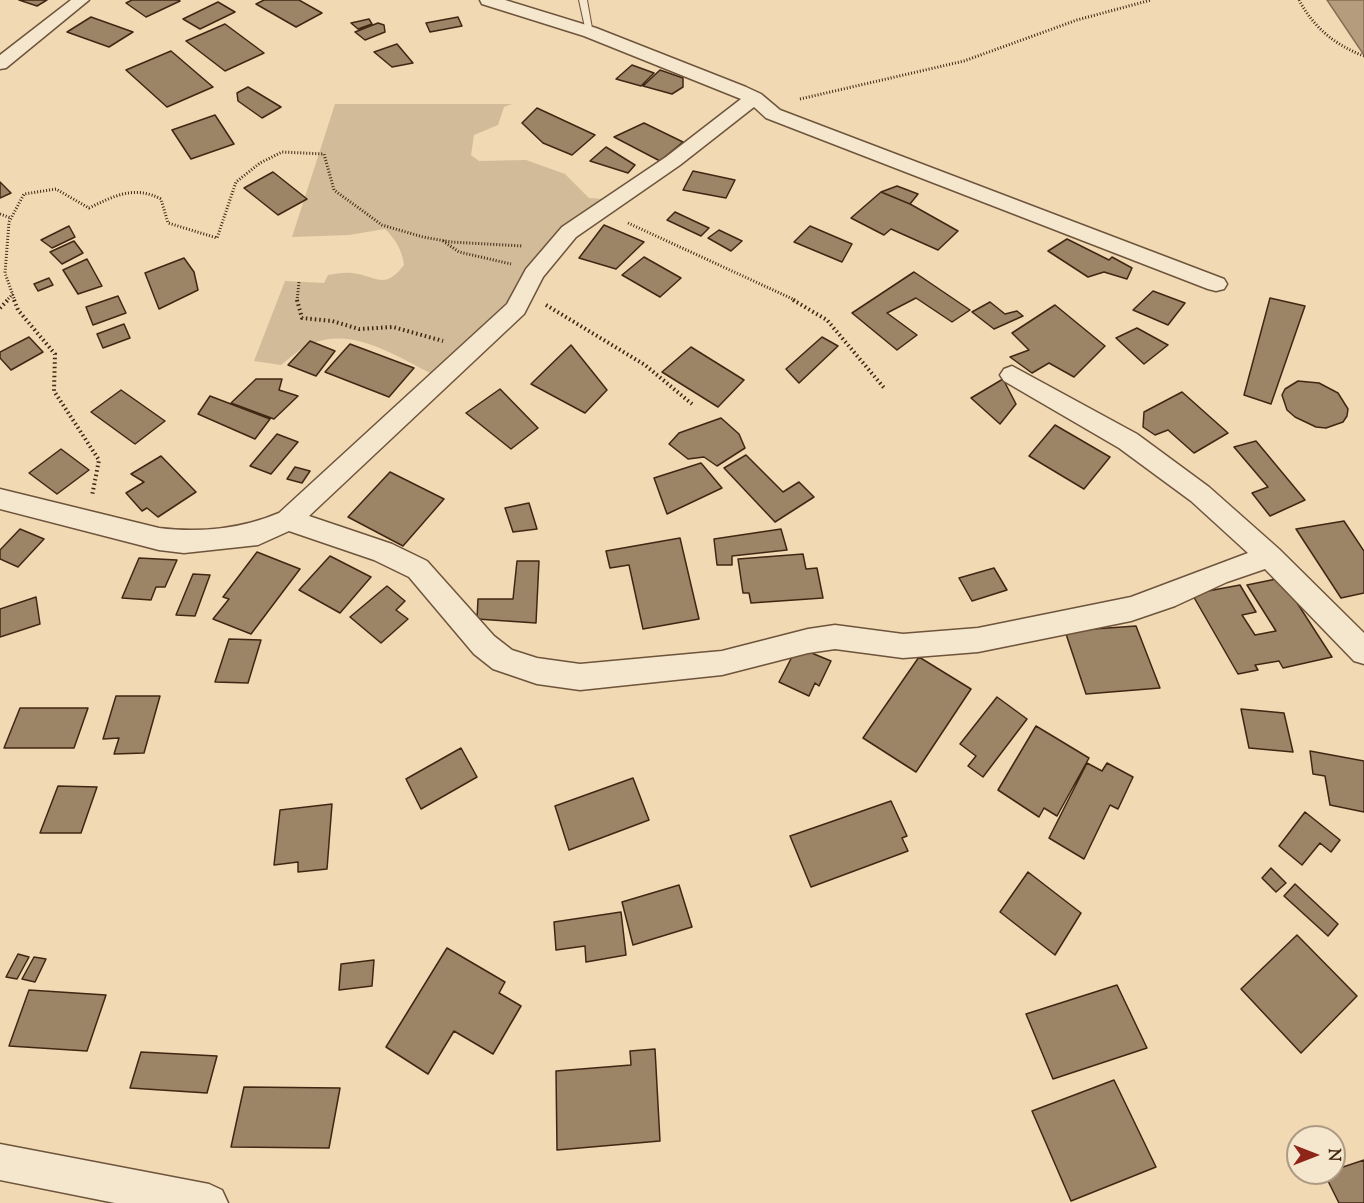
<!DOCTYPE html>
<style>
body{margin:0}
#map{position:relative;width:1364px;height:1203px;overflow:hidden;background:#f0d9b3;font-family:"Sorts Mill Goudy",serif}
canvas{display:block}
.north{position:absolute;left:1286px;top:1125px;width:60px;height:60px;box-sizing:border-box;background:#f5e6ce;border:2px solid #ad9a83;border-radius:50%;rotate:90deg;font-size:16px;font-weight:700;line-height:24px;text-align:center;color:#412713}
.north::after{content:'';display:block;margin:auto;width:21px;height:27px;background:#8f2418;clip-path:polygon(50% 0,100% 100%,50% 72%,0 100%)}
</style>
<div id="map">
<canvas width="1364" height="1203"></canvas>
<div class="north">N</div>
</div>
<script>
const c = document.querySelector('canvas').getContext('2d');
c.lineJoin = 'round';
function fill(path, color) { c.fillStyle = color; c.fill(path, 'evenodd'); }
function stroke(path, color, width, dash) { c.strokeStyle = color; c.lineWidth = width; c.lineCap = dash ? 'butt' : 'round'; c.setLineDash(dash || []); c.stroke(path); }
const green = new Path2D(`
 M 335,104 L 512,104 L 504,107 L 498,125 L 474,135 L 471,155 L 479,161 L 526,160 L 565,174 L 589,198 L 618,200 L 569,232 L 516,309 L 437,376 C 400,359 354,325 311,344 C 300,348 290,358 281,365 L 254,361 L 285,281 L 324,283 L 328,275 C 336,274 345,272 352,273 C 378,276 384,291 404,265 C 402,250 396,240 385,229 L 349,235 L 292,237 Z`);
const water = new Path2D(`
 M 1327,0 L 1364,0 L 1364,55 Z`);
const building = new Path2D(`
 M 19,0 L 47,0 L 37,6 Z
 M 132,0 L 178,0 L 180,1 L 146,17 L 126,3 Z
 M 264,0 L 299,0 L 322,13 L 296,27 L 256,4 Z
 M 218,2 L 235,12 L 200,29 L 183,19 Z
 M 91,17 L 133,32 L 109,47 L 67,32 Z
 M 458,17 L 462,26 L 430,32 L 426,23 Z
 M 369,19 L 372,24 L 358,29 L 351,23 Z
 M 378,23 L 384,25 L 385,32 L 365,40 L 355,32 Z
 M 225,24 L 264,53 L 225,71 L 186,41 Z
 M 397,44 L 413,63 L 392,67 L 374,52 Z
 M 171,51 L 213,87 L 167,107 L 126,70 Z
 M 632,65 L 654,73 L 641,86 L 616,79 Z
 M 660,70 L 683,78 L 683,87 L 672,94 L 643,86 Z
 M 248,87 L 281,107 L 262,118 L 238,101 L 237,93 Z
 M 537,108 L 595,135 L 572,155 L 543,143 L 522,123 Z
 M 215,115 L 234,144 L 191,159 L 172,130 Z
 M 644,123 L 683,142 L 660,161 L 614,137 Z
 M 606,147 L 635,165 L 628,173 L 590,161 Z
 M 693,171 L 735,180 L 726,198 L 683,190 Z
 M 273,172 L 307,199 L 278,215 L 244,188 Z
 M 0,182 L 11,193 L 0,198 Z
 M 897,186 L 918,194 L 910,204 L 881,192 Z
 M 881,192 L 910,204 L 958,231 L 938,250 L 891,229 L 884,235 L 851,218 Z
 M 675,212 L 709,228 L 701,236 L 667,220 Z
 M 604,225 L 644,242 L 616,269 L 579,258 Z
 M 69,226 L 75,237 L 52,248 L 41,240 Z
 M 810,226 L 852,244 L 842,262 L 794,242 Z
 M 719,230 L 742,241 L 731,251 L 708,238 Z
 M 1067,239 L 1109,260 L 1112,257 L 1132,268 L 1127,279 L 1104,272 L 1088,277 L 1048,251 Z
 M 74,241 L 83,253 L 62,264 L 50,252 Z
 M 644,257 L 681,278 L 660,297 L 622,275 Z
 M 184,258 L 194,272 L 198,290 L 159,309 L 145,273 Z
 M 87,259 L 102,286 L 78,294 L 63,270 Z
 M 914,272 L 970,310 L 952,322 L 916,298 L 887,313 L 917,335 L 897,350 L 852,313 Z
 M 49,278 L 53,285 L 38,291 L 34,284 Z
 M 1153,291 L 1185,303 L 1168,325 L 1133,310 Z
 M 118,296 L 126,313 L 93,325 L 86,307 Z
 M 1270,298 L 1305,306 L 1271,404 L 1244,395 Z
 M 990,302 L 1005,314 L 1017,311 L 1023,316 L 994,329 L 972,312 Z
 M 1055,305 L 1105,346 L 1074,377 L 1049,363 L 1032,373 L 1010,357 L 1029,350 L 1012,333 Z
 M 124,324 L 130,338 L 103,348 L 97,334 Z
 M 1137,328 L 1168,345 L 1144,364 L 1116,338 Z
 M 29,337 L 43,352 L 11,370 L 0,358 L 0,352 Z
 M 822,337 L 838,346 L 799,383 L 786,369 Z
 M 310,341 L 335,351 L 316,376 L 288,365 Z
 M 350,344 L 414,368 L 389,397 L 325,372 Z
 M 571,345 L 607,390 L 585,413 L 531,384 Z
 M 691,347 L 744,380 L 718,407 L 662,372 Z
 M 256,379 L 282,379 L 279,390 L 298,396 L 274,419 L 231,403 Z
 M 1003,379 L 1016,404 L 1000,424 L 971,398 Z
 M 1298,381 L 1319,383 L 1338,393 L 1348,409 L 1347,416 L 1343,422 L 1326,428 L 1316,427 L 1295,417 L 1287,410 L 1282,395 L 1285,389 Z
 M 500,389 L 538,428 L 511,449 L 466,413 Z
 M 121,390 L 165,421 L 135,444 L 91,412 Z
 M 1182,392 L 1228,433 L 1194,453 L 1168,430 L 1155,435 L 1143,427 L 1144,412 Z
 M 210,396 L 270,419 L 255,439 L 198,414 Z
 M 721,418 L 739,434 L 745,448 L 717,466 L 704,457 L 688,459 L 669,444 L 679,433 Z
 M 1055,425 L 1110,457 L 1084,489 L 1029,456 Z
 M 277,434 L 298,442 L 271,474 L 250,466 Z
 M 1256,441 L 1305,500 L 1270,516 L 1252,493 L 1268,487 L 1234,447 Z
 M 61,449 L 89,470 L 57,494 L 29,473 Z
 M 746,455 L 783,492 L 799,482 L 814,497 L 775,522 L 724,468 Z
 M 161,456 L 196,492 L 158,517 L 147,508 L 142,511 L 126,493 L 144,482 L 131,474 Z
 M 701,463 L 722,488 L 667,514 L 654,478 Z
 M 295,467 L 310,471 L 302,483 L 287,479 Z
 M 390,472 L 444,499 L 403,546 L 348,517 Z
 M 529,503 L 537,529 L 513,532 L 505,508 Z
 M 1344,521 L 1364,551 L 1364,593 L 1341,598 L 1296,529 Z
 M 20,529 L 44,539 L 18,567 L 0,559 L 0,550 Z
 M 781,529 L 787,550 L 732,556 L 732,565 L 717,565 L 714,539 Z
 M 680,538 L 699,619 L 643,629 L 629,565 L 610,568 L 606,551 Z
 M 257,552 L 300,569 L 251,634 L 213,619 L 229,599 L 223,597 Z
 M 803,554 L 806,569 L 817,568 L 823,598 L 751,603 L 749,593 L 743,593 L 738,559 Z
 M 330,556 L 371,577 L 340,613 L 299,590 Z
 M 139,558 L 177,560 L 165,587 L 156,587 L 151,600 L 122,598 Z
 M 517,561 L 539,561 L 536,623 L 477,619 L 478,599 L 513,599 Z
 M 994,568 L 1007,590 L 972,601 L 959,578 Z
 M 193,574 L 210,575 L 195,616 L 176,615 Z
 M 1281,578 L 1332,657 L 1283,668 L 1279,661 L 1255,665 L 1258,670 L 1238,674 L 1192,594 L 1240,585 L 1256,612 L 1242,615 L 1255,635 L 1276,631 L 1247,585 Z
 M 387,586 L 405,601 L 396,610 L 408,619 L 381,643 L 350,617 Z
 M 36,597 L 40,624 L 0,637 L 0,609 Z
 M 1136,626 L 1160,688 L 1086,694 L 1065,631 Z
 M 229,639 L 261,640 L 248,683 L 215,682 Z
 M 797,647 L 831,661 L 819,686 L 815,683 L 809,696 L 779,682 Z
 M 919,657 L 971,689 L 916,772 L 863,738 Z
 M 116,696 L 160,696 L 144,753 L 114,754 L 119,738 L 103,739 Z
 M 997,697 L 1027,719 L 983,777 L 968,766 L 976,756 L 960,744 Z
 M 20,708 L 88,708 L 74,748 L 4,748 Z
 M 1241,709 L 1284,713 L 1293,752 L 1249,748 Z
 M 1036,726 L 1089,758 L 1057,816 L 1044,808 L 1039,817 L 998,790 Z
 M 461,748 L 477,777 L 421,809 L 406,779 Z
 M 1310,751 L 1364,761 L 1364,812 L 1330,805 L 1325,776 L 1313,774 Z
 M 1087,763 L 1102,771 L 1107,763 L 1133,777 L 1118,809 L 1110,805 L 1084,859 L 1049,838 Z
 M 633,778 L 649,820 L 569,850 L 555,806 Z
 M 58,786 L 97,787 L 81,833 L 40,833 Z
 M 891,801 L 907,836 L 902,838 L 908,851 L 811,887 L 790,836 Z
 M 332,804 L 327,869 L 298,872 L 298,862 L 274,865 L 280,810 Z
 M 1305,812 L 1340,840 L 1331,852 L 1320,843 L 1302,865 L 1279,846 Z
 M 1271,868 L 1286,883 L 1276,892 L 1262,878 Z
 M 1028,872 L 1081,913 L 1055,955 L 1000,912 Z
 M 1295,884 L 1338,924 L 1328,936 L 1284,896 Z
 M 679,885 L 692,927 L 633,945 L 622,902 Z
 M 621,912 L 626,955 L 586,962 L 585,946 L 556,950 L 554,922 Z
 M 1297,935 L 1357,996 L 1301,1053 L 1241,989 Z
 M 447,948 L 505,982 L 499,993 L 521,1006 L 493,1054 L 454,1031 L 428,1074 L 386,1047 Z
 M 18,954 L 29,957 L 17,979 L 6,977 Z
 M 34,957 L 46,959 L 35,982 L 22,979 Z
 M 374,960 L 372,986 L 339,990 L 341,964 Z
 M 1117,985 L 1147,1048 L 1053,1079 L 1026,1014 Z
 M 29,990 L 106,995 L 87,1051 L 9,1046 Z
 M 655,1049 L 660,1141 L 557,1150 L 556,1071 L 631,1065 L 630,1051 Z
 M 141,1052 L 217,1056 L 207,1093 L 130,1088 Z
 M 1114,1080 L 1156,1167 L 1071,1201 L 1032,1111 Z
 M 244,1087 L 340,1088 L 329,1148 L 231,1147 Z
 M 1364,1160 L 1364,1203 L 1339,1203 L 1324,1173 L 1334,1173 L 1334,1170 Z`);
const pathFar1 = new Path2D(`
 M 1299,0 C 1314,28 1335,45 1364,56
 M 800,99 L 964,61 L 1077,20 L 1151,0
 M 0,214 L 11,218
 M 628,223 L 797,301
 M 443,241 L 459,252 L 511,264
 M 6,301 L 13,294
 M 15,301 L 5,273 L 9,222 L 24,194 L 56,189 L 89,208 C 114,196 134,185 161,199 L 168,223 L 217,238 L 236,182 L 260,163 L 282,152 L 324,154 L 334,190 L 382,225 L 423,237 L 451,242 L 523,246
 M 297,301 L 299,282`);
const path = new Path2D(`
 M 14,300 L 18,310 L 55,354 L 54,391 L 99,460 L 92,496
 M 297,300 L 302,318 L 332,321 L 359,329 L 393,327 L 443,341
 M 793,300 L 827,320 L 885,389
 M 546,305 L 645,365 L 692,404
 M 0,308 L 8,300`);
const service = new Path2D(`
 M 579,0 L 587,0 L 593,34 L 586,32 Z`);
const minor = new Path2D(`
 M 71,0 L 89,0 L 6,68 L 0,69 L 0,55 Z
 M 480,0 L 505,0 L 596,28 L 746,87 L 761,94 L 780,110 L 1224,279 L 1227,284 L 1224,289 L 1216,291 L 1208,289 L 766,118 L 754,107 L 680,165 L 576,237 L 543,277 L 524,314 L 309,516 L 392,544 L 427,561 L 494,636 L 512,650 L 537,658 L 580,664 L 722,651 L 808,629 L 835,625 L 903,634 L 978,628 L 1131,597 L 1248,553 L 1191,501 L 1119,448 L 1004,381 L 1000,375 L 1004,369 L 1012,366 L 1137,434 L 1209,487 L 1279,549 L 1364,633 L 1364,664 L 1354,661 L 1265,569 L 1227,582 L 1175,606 L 1131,621 L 978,652 L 903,658 L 835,649 L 808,653 L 722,675 L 580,690 L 537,684 L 493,669 L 474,654 L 409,577 L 374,560 L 289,531 L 258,545 L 184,553 L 159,550 L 0,509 L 0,489 L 159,528 C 199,533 242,529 279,513 L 507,304 L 526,269 L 562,227 L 666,157 L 741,99 L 584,36 L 482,4 Z
 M 0,1144 L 209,1184 L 222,1190 L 228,1203 L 115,1203 L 0,1180 Z`);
fill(green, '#d2bb98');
fill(water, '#b49c7d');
stroke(water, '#866d53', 1.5);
fill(building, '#9c8466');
stroke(building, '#412713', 1.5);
stroke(service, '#6d543b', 2);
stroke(minor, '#6d543b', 3);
stroke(pathFar1, '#412713', 3, [1, 2]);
stroke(path, '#412713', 4, [1.5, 3]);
fill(service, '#f5e6ce');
fill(minor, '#f5e6ce');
</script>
